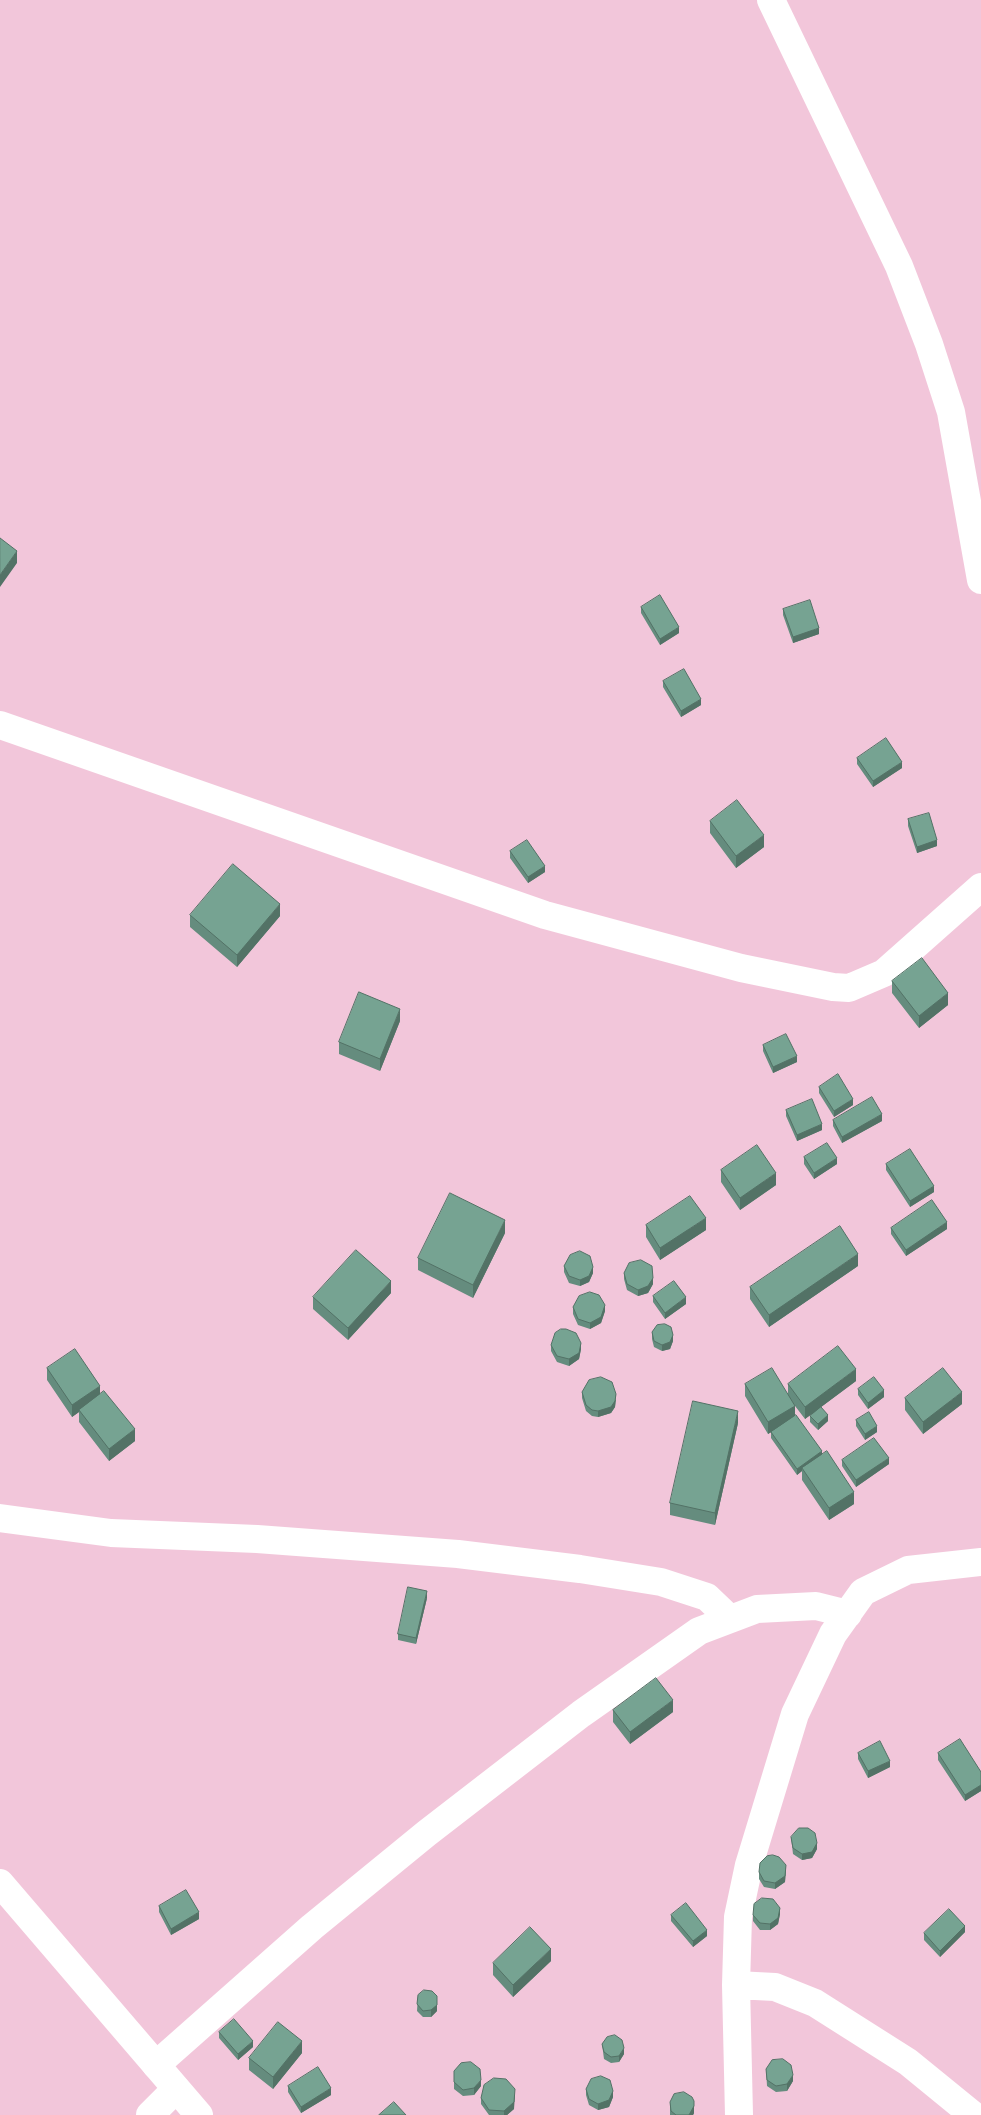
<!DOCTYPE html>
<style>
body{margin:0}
canvas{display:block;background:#f2c6da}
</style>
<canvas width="981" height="2115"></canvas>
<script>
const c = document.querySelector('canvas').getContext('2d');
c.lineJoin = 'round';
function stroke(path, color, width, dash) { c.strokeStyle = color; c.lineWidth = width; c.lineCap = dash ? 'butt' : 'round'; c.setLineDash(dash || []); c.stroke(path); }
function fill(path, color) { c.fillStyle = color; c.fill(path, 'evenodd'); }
const minor = new Path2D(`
 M 771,0 L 899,266 L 929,344 L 951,412 L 981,580
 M 0,725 L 545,915 L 741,968 L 833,987 L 849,988 L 884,973 L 981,887
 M 0,1518 L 111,1533 L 257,1539 L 458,1554 L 580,1569 L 661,1582 L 707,1597 L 730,1619
 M 736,1985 L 775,1987 L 815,2003 L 908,2062 L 973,2115
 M 156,2065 L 312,1927 L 427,1833 L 581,1714 L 699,1631 L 757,1609 L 816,1606 L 848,1614
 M 150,2115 L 176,2089
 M 739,2115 L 736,1985 L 738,1917 L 749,1865 L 795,1714 L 833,1634 L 863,1592 L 908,1570 L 981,1562`);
const major = new Path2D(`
 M 0,1883 L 199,2115`);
const wall = new Path2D(`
 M 641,607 L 679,633 L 660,645 L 641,613 Z
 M 783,609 L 819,634 L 793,643 L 783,615 Z
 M 663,681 L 701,705 L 681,717 L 663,687 Z
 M 857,758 L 902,768 L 873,787 L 857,764 Z
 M 908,819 L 937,846 L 917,853 L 908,826 Z
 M 710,821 L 764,847 L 736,868 L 710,833 Z
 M 510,851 L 545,872 L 528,883 L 510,858 Z
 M 190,915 L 280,916 L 237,967 L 190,927 Z
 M 892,981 L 948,1005 L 919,1028 L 892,993 Z
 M 400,1021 L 380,1071 L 339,1054 L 339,1042 Z
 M 763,1045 L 797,1062 L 773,1073 L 763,1051 Z
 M 819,1087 L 853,1105 L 834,1117 L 819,1093 Z
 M 786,1110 L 822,1130 L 797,1141 L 786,1116 Z
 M 833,1120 L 882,1121 L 842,1143 L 833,1126 Z
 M 804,1157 L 837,1164 L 814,1179 L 804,1164 Z
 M 886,1164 L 934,1192 L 910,1207 L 886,1170 Z
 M 721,1170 L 776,1185 L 740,1210 L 721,1182 Z
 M 646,1225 L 706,1230 L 660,1260 L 646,1237 Z
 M 891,1228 L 947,1229 L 906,1256 L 891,1234 Z
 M 505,1233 L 473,1298 L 418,1270 L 418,1258 Z
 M 564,1266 L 593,1273 L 589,1282 L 580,1286 L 569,1283 L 564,1272 Z
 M 858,1266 L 769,1327 L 750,1299 L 750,1287 Z
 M 624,1273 L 653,1284 L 648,1293 L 638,1296 L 627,1290 L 624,1279 Z
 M 391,1293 L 348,1340 L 313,1309 L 313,1297 Z
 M 653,1296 L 686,1304 L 665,1319 L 653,1302 Z
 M 573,1307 L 605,1311 L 601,1323 L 590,1329 L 578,1325 L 573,1314 Z
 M 652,1332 L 673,1341 L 670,1349 L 662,1351 L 654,1347 L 652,1339 Z
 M 551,1345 L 581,1349 L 579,1359 L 569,1366 L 557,1362 L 551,1351 Z
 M 47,1368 L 100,1394 L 135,1441 L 109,1461 L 79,1422 L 79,1412 L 72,1417 L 47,1380 Z
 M 856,1381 L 821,1407 L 828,1421 L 818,1430 L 810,1422 L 810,1416 L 813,1413 L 805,1419 L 792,1402 L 795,1416 L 822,1455 L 854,1504 L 829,1520 L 802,1480 L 802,1471 L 797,1475 L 771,1438 L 771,1432 L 776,1429 L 768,1434 L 745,1396 L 745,1384 L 788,1395 L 788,1384 Z
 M 858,1389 L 884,1397 L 868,1409 L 858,1395 Z
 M 582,1392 L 616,1400 L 615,1407 L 611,1413 L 598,1417 L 592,1416 L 586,1411 L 582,1398 Z
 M 905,1398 L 962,1404 L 923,1434 L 905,1410 Z
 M 856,1420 L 877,1432 L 865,1440 L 856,1426 Z
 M 738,1423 L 715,1525 L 670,1515 L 670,1503 Z
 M 842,1460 L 889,1464 L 856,1487 L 842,1466 Z
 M 427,1598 L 416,1644 L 398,1640 L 398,1634 Z
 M 613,1710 L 673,1712 L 630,1744 L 613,1722 Z
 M 858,1753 L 890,1767 L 868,1778 L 858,1759 Z
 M 938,1753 L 981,1772 L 981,1791 L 965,1801 L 938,1760 Z
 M 791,1837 L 817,1849 L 812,1858 L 802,1860 L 793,1854 Z
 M 786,1871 L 785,1882 L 775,1889 L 764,1887 L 759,1879 L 759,1872 Z
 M 159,1906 L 199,1919 L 171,1935 L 159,1912 Z
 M 780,1914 L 778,1924 L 770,1930 L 760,1930 L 753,1921 L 753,1915 Z
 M 671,1915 L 707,1936 L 693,1947 L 671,1921 Z
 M 965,1932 L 940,1957 L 924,1940 L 924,1933 Z
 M 551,1961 L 513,1997 L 493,1975 L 493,1963 Z
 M 418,1995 L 437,1996 L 437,2011 L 431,2017 L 423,2017 L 417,2011 Z
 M 219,2032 L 253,2047 L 238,2060 L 219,2038 Z
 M 602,2044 L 624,2054 L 619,2062 L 611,2063 L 604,2059 Z
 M 302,2053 L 273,2089 L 249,2070 L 249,2058 Z
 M 766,2069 L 793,2081 L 787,2091 L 776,2092 L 767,2086 Z
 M 454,2071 L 481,2086 L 474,2095 L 463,2096 L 454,2089 Z
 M 288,2086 L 331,2095 L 301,2113 L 288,2092 Z
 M 586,2089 L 613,2097 L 609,2107 L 598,2110 L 589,2105 L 586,2095 Z
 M 481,2098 L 514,2109 L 507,2115 L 489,2115 L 481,2104 Z
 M 670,2102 L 694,2113 L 693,2115 L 670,2115 Z`);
const shadedWall = new Path2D(`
 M 17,551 L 17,563 L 0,587 L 0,575 Z
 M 679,627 L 679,633 L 660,645 L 660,639 Z
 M 819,628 L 819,634 L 793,643 L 793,637 Z
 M 701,699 L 701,705 L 681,717 L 681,711 Z
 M 902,762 L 902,768 L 873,787 L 873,781 Z
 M 764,835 L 764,847 L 736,868 L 736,856 Z
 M 937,840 L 937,846 L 917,853 L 917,847 Z
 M 545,866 L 545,872 L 528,883 L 528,877 Z
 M 280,904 L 280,916 L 237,967 L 237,955 Z
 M 948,993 L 948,1005 L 919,1028 L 919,1016 Z
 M 400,1009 L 400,1021 L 380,1071 L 380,1059 Z
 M 797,1056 L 797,1062 L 773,1073 L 773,1067 Z
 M 853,1099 L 853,1105 L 834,1117 L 834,1111 Z
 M 882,1114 L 882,1121 L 842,1143 L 842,1137 Z
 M 822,1124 L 822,1130 L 797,1141 L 797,1135 Z
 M 837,1158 L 837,1164 L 814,1179 L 814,1173 Z
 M 776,1173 L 776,1185 L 740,1210 L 740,1198 Z
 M 934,1186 L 934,1192 L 910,1207 L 910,1201 Z
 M 706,1218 L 706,1230 L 660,1260 L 660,1248 Z
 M 505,1220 L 505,1233 L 473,1298 L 473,1285 Z
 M 947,1222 L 947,1229 L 906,1256 L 906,1250 Z
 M 858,1254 L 858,1266 L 769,1327 L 769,1315 Z
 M 593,1267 L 593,1273 L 589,1282 L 580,1286 L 580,1280 Z
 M 653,1278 L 653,1284 L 648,1293 L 638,1296 L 638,1290 Z
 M 391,1281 L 391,1293 L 348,1340 L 348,1328 Z
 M 686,1297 L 686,1304 L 665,1319 L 665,1313 Z
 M 605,1305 L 605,1311 L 601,1323 L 590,1329 L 590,1323 Z
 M 673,1335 L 673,1341 L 670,1349 L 662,1351 L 662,1345 Z
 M 581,1343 L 581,1349 L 579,1359 L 569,1366 L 569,1359 Z
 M 856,1369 L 856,1381 L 805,1419 L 805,1407 Z
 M 100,1386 L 100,1398 L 79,1410 L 79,1412 L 72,1417 L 72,1405 Z
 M 884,1390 L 884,1397 L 868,1409 L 868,1403 Z
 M 962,1392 L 962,1404 L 923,1434 L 923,1422 Z
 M 616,1394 L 615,1407 L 611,1413 L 598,1417 L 598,1411 Z
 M 795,1406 L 795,1418 L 768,1434 L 768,1422 Z
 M 738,1411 L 738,1423 L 715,1525 L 715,1513 Z
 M 828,1415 L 828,1421 L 818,1430 L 818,1424 Z
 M 877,1426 L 877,1432 L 865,1440 L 865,1434 Z
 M 135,1429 L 135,1441 L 109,1461 L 109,1449 Z
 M 822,1451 L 822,1457 L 802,1468 L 802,1471 L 797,1475 L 797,1469 Z
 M 889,1458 L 889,1464 L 856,1487 L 856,1480 Z
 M 854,1492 L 854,1504 L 829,1520 L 829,1508 Z
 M 427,1591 L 427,1598 L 416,1644 L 416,1638 Z
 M 673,1700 L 673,1712 L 630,1744 L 630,1732 Z
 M 890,1761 L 890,1767 L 868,1778 L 868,1771 Z
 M 981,1785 L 981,1791 L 965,1801 L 965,1795 Z
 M 817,1843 L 817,1849 L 812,1858 L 802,1860 L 802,1854 Z
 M 786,1865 L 785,1882 L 775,1889 L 775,1883 Z
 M 780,1908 L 780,1914 L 778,1924 L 770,1930 L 770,1924 Z
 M 199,1912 L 199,1919 L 171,1935 L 171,1929 Z
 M 965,1926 L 965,1932 L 940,1957 L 940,1951 Z
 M 707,1930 L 707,1936 L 693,1947 L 693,1941 Z
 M 551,1949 L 551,1961 L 513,1997 L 513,1985 Z
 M 437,2005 L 437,2011 L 431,2017 L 431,2010 Z
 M 253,2041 L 253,2047 L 238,2060 L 238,2054 Z
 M 302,2041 L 302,2053 L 273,2089 L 273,2077 Z
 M 624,2048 L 624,2054 L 619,2062 L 619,2056 Z
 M 793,2075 L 793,2081 L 787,2091 L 787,2084 Z
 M 481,2080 L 481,2086 L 474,2095 L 474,2088 Z
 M 331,2088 L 331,2095 L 301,2113 L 301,2107 Z
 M 613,2091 L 613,2097 L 609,2107 L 598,2110 L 598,2104 Z
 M 515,2095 L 514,2109 L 507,2115 L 504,2115 L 504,2111 Z
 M 694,2101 L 694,2113 L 693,2115 L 689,2115 Z`);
const building = new Path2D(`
 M 0,538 L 17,551 L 0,575 Z
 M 660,595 L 679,627 L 660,639 L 641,607 Z
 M 810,600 L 819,628 L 793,637 L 783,609 Z
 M 684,669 L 701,699 L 681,711 L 663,681 Z
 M 886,738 L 902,762 L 873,781 L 857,758 Z
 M 737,800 L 764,835 L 736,856 L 710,821 Z
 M 929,813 L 937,840 L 917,847 L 908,819 Z
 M 527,840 L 545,866 L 528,877 L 510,851 Z
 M 233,864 L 280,904 L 237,955 L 190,915 Z
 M 922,958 L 948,993 L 919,1016 L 892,981 Z
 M 359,992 L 400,1009 L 380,1059 L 339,1042 Z
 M 786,1034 L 797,1056 L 773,1067 L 763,1045 Z
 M 838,1074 L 853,1099 L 834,1111 L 819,1087 Z
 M 872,1097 L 882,1114 L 842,1137 L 833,1120 Z
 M 812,1099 L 822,1124 L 797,1135 L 786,1110 Z
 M 827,1143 L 837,1158 L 814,1173 L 804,1157 Z
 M 757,1145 L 776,1173 L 740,1198 L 721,1170 Z
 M 910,1149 L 934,1186 L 910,1201 L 886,1164 Z
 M 450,1193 L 505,1220 L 473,1285 L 418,1258 Z
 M 690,1196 L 706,1218 L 660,1248 L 646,1225 Z
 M 932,1200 L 947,1222 L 906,1250 L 891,1228 Z
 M 840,1226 L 858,1254 L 769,1315 L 750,1287 Z
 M 356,1250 L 391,1281 L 348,1328 L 313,1297 Z
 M 580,1251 L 590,1256 L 593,1267 L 589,1276 L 580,1280 L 569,1276 L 564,1266 L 570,1255 Z
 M 641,1260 L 652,1266 L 653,1278 L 648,1286 L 638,1290 L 627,1284 L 624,1273 L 629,1263 Z
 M 674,1281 L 686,1297 L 665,1313 L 653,1296 Z
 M 590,1292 L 599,1295 L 605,1305 L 601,1317 L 590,1323 L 578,1319 L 573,1307 L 579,1296 Z
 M 665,1324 L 671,1327 L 673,1335 L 670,1342 L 662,1345 L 654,1341 L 652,1332 L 657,1325 Z
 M 561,1329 L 566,1329 L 576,1333 L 581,1343 L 579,1353 L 569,1359 L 557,1356 L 551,1345 L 555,1333 Z
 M 838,1346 L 856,1369 L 805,1407 L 788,1384 Z
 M 75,1349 L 100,1386 L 72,1405 L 47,1368 Z
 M 772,1368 L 795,1406 L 768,1422 L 745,1384 Z
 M 943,1368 L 962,1392 L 923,1422 L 905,1398 Z
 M 601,1377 L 612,1382 L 616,1394 L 615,1401 L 611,1407 L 598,1411 L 592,1410 L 586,1405 L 582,1392 L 589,1380 Z
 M 874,1377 L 884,1390 L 868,1403 L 858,1389 Z
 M 104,1391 L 135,1429 L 109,1449 L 79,1410 Z
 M 693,1401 L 738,1411 L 715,1513 L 670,1503 Z
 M 821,1407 L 828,1415 L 818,1424 L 810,1416 Z
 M 869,1412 L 877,1426 L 865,1434 L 856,1420 Z
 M 796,1415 L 822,1451 L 797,1469 L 771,1432 Z
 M 874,1438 L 889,1458 L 856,1480 L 842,1460 Z
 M 827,1451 L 854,1492 L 829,1508 L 802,1468 Z
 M 408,1587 L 427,1591 L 416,1638 L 398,1634 Z
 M 656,1678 L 673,1700 L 630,1732 L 613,1710 Z
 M 960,1739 L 981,1772 L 981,1785 L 965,1795 L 938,1753 Z
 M 880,1741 L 890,1761 L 868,1771 L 858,1753 Z
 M 799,1828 L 808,1828 L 815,1833 L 817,1843 L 812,1852 L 802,1854 L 793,1848 L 791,1837 Z
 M 773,1855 L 779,1857 L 786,1865 L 785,1876 L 775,1883 L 764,1881 L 759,1872 L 760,1863 L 767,1856 Z
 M 186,1890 L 199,1912 L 171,1929 L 159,1906 Z
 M 762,1898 L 773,1899 L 780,1908 L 778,1918 L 770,1924 L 760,1923 L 753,1915 L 754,1904 Z
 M 686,1903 L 707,1930 L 693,1941 L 671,1915 Z
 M 949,1909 L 965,1926 L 940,1951 L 924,1933 Z
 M 530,1927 L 551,1949 L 513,1985 L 493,1963 Z
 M 424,1990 L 432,1991 L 437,1996 L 437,2005 L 431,2010 L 423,2011 L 417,2004 L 418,1995 Z
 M 234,2019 L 253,2041 L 238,2054 L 219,2032 Z
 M 278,2022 L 302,2041 L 273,2077 L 249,2058 Z
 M 615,2035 L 622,2040 L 624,2048 L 619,2056 L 611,2057 L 604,2052 L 602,2044 L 607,2037 Z
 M 783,2059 L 791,2065 L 793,2075 L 787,2084 L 776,2086 L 767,2080 L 766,2069 L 772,2060 Z
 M 471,2062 L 480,2069 L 481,2080 L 474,2088 L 463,2090 L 454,2082 L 454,2071 L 461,2063 Z
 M 318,2067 L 331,2088 L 301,2107 L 288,2086 Z
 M 601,2076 L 610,2080 L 613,2091 L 609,2100 L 598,2104 L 589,2099 L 586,2089 L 591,2079 Z
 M 494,2078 L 506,2079 L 515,2089 L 514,2102 L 504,2111 L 489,2110 L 481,2098 L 484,2085 Z
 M 684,2092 L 692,2097 L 694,2101 L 694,2106 L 689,2115 L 676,2115 L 671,2111 L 670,2102 L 674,2094 Z
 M 394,2102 L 406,2115 L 379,2115 Z`);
stroke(minor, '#fff', 28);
stroke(major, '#fff', 28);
fill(wall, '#658c7e');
fill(shadedWall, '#537266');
fill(building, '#76a392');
stroke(building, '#537266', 1);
</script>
